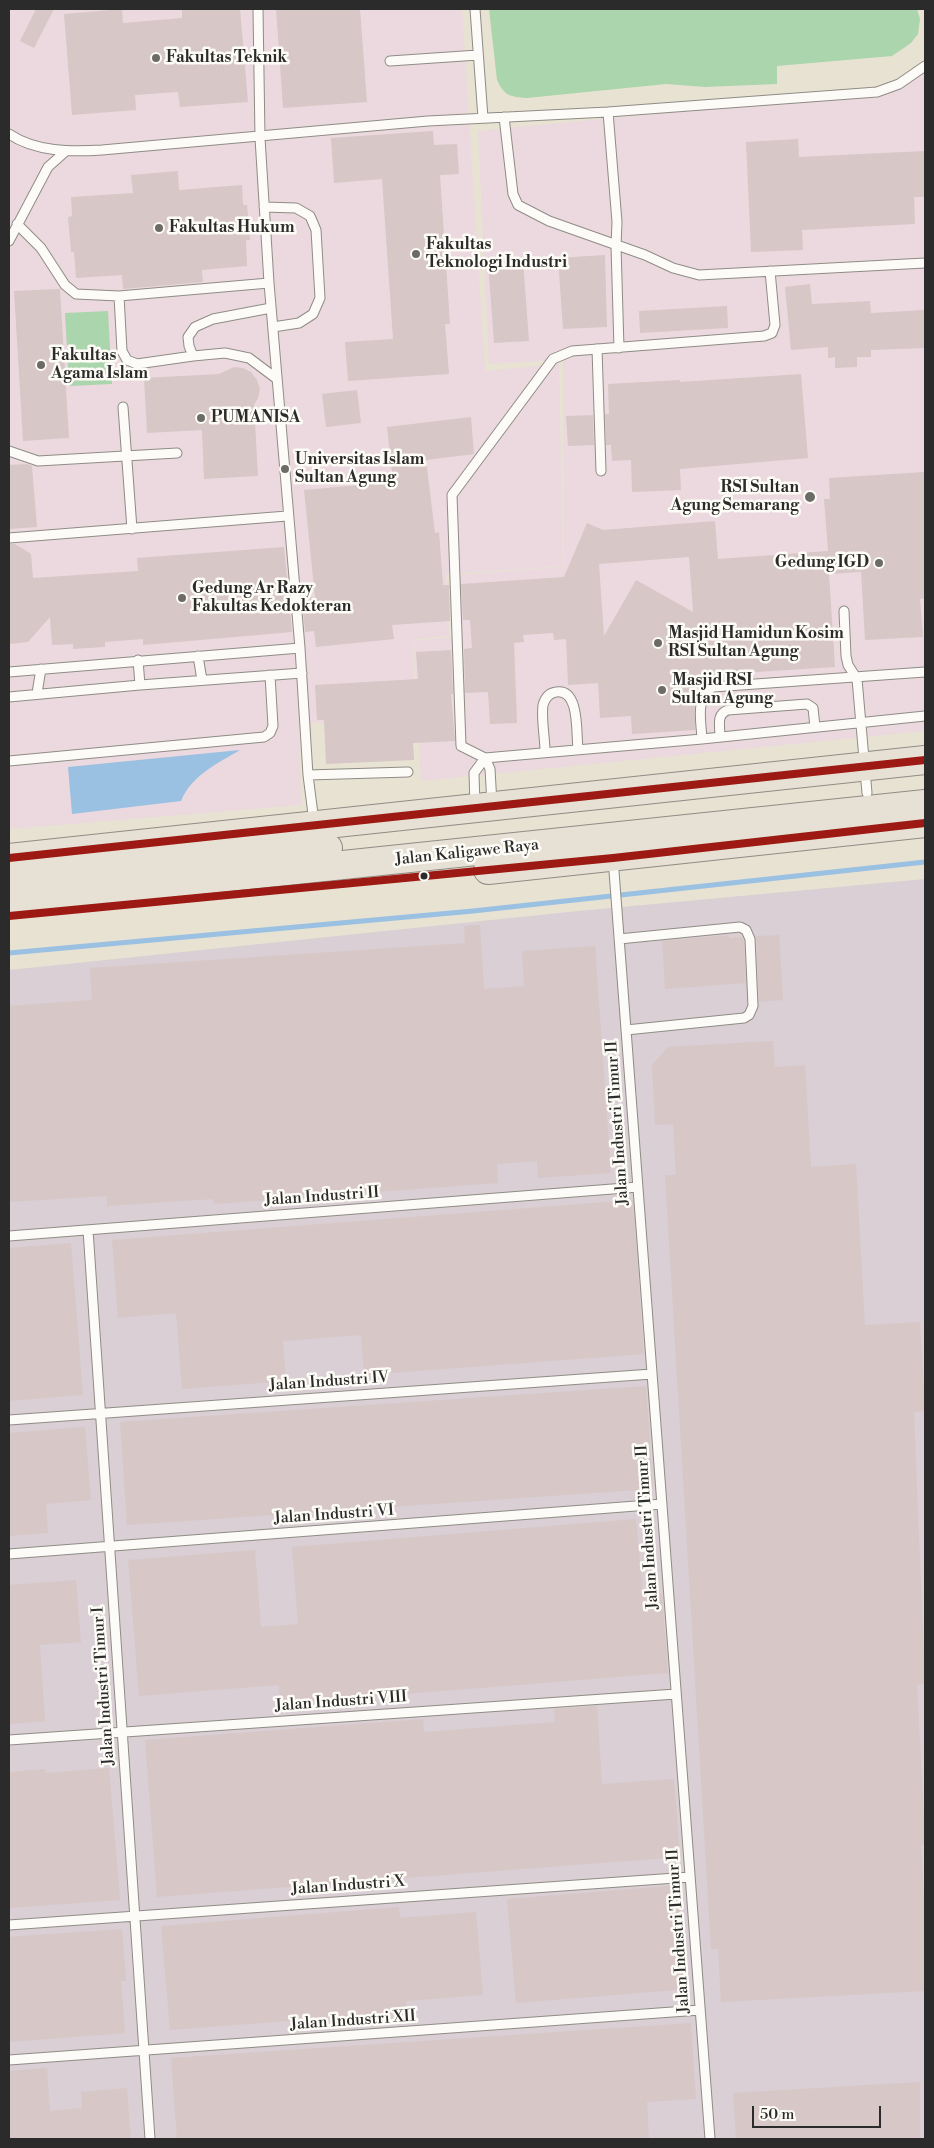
<!DOCTYPE html>
<style>
body{margin:0}
#map{position:relative;width:934px;height:2148px;overflow:hidden;background:#e8e2d3;font-family:"Libre Bodoni",serif}
canvas{display:block}
.frame{position:absolute;inset:0;border:10px solid #2b2b2b;pointer-events:none}
.scale{position:absolute;left:752px;top:2106px;width:129px;height:22px;box-sizing:border-box;border:2px solid #2b2b2b;border-top:0;padding-left:6px;font-size:15px;line-height:18px;white-space:nowrap;color:#2b2b2b;-webkit-text-stroke:4px #fdfcf7;paint-order:stroke}
</style>
<div id="map">
<canvas width="934" height="2148"></canvas>
<div class="frame"></div>
<div class="scale">50 m</div>
</div>
<script>
const c = document.querySelector('canvas').getContext('2d');
c.lineJoin = 'round';
function fill(path, color) { c.fillStyle = color; c.fill(path, 'evenodd'); }
function stroke(path, color, width, dash) { c.strokeStyle = color; c.lineWidth = width; c.lineCap = dash ? 'butt' : 'round'; c.setLineDash(dash || []); c.stroke(path); }
function label(font, color, halo, rows, align = 'center') {
  c.font = font + ' "Libre Bodoni",serif'; c.lineWidth = 5; c.setLineDash([]); c.textBaseline = 'middle'; c.strokeStyle = halo; c.fillStyle = color; for (const [text, x, y, turn = 0] of rows) {
    c.save(); c.translate(x, y); c.rotate((+turn || 0) * Math.PI / 180); c.textAlign = isNaN(turn) ? turn : align; if (halo) c.strokeText(text, 0, 0); c.fillText(text, 0, 0); c.restore();
  }
}
const built = new Path2D(`
 M 9,9 L 462,9 L 485,371 L 559,364 L 563,566 L 446,574 L 449,636 L 413,639 L 416,718 L 299,724 L 301,805 L 9,829 Z
 M 925,71 L 925,731 L 421,781 L 414,641 L 454,637 L 450,575 L 564,567 L 563,360 L 489,364 L 478,131 L 892,91 Z`);
const industrial = new Path2D(`
 M 925,879 L 925,2139 L 9,2139 L 9,970 L 578,911 Z`);
const green = new Path2D(`
 M 489,9 L 917,9 L 920,19 L 918,34 L 911,43 L 892,56 L 777,66 L 777,84 L 705,87 L 666,84 L 527,98 C 511,97 504,96 497,80 Z
 M 108,311 L 112,384 L 69,386 L 65,313 Z`);
const water = new Path2D(`
 M 240,750 C 218,763 191,776 181,801 L 72,814 L 68,767 Z`);
const stream = new Path2D(`
 M 9,953 L 473,911 L 925,862`);
const building = new Path2D(`
 M 36,9 L 54,9 L 34,48 L 20,41 Z
 M 122,9 L 123,23 L 182,18 L 182,9 L 240,9 L 248,102 L 180,107 L 178,92 L 135,95 L 136,110 L 72,115 L 64,14 Z
 M 276,9 L 360,9 L 367,102 L 283,108 Z
 M 433,131 L 434,145 L 457,144 L 459,174 L 440,175 L 450,324 L 445,324 L 449,374 L 348,381 L 345,342 L 393,339 L 382,179 L 334,183 L 331,138 Z
 M 798,139 L 799,157 L 925,151 L 925,197 L 914,197 L 915,224 L 802,230 L 803,250 L 751,252 L 746,142 Z
 M 178,171 L 179,190 L 242,185 L 243,205 L 247,205 L 250,240 L 246,240 L 247,266 L 202,270 L 203,282 L 123,289 L 122,275 L 76,278 L 74,252 L 71,252 L 68,217 L 72,216 L 71,197 L 133,193 L 131,175 Z
 M 605,255 L 607,327 L 563,329 L 558,258 Z
 M 523,260 L 529,341 L 494,343 L 488,262 Z
 M 810,284 L 812,304 L 870,301 L 871,313 L 925,310 L 925,348 L 871,350 L 871,357 L 857,357 L 857,367 L 835,368 L 835,357 L 828,358 L 828,347 L 791,350 L 785,287 Z
 M 60,289 L 69,438 L 23,441 L 14,291 Z
 M 727,306 L 728,328 L 640,333 L 639,311 Z
 M 234,367 L 243,368 L 251,372 L 257,380 L 260,389 L 258,398 L 254,405 L 258,476 L 204,479 L 202,430 L 147,433 L 144,378 L 219,374 Z
 M 801,374 L 808,458 L 680,469 L 681,490 L 632,492 L 631,460 L 612,461 L 611,445 L 606,445 L 605,414 L 609,414 L 608,384 L 680,380 L 680,382 Z
 M 357,390 L 361,423 L 326,427 L 322,394 Z
 M 593,415 L 594,445 L 568,446 L 566,416 Z
 M 471,417 L 474,454 L 426,460 L 435,533 L 439,532 L 443,585 L 449,585 L 450,621 L 392,625 L 394,639 L 316,647 L 314,631 L 305,632 L 302,598 L 315,597 L 304,490 L 393,482 L 387,427 Z
 M 27,464 L 32,466 L 37,527 L 9,529 L 9,465 Z
 M 924,472 L 925,598 L 920,599 L 923,637 L 865,640 L 861,572 L 829,574 L 835,667 L 694,676 L 695,730 L 632,734 L 631,716 L 600,718 L 598,683 L 568,685 L 566,639 L 554,640 L 553,633 L 523,635 L 524,642 L 514,643 L 517,723 L 490,724 L 488,692 L 465,693 L 464,649 L 472,648 L 470,620 L 463,620 L 461,584 L 564,577 L 587,523 L 603,530 L 715,521 L 718,559 L 828,551 L 824,499 L 830,499 L 829,478 ZM 689,557 L 693,612 L 636,580 L 604,636 L 599,564 Z
 M 9,544 L 15,544 L 31,554 L 33,578 L 138,571 L 137,558 L 284,547 L 292,632 L 143,645 L 143,639 L 105,642 L 105,647 L 73,649 L 73,644 L 52,645 L 50,617 L 28,642 L 9,644 Z
 M 451,650 L 453,694 L 451,694 L 455,741 L 413,743 L 414,760 L 326,764 L 324,720 L 317,720 L 315,685 L 418,679 L 416,652 Z
 M 480,925 L 484,989 L 524,986 L 522,951 L 595,946 L 611,1173 L 538,1178 L 537,1161 L 497,1164 L 498,1183 L 214,1204 L 213,1199 L 107,1206 L 107,1196 L 9,1202 L 9,1006 L 92,1000 L 90,968 L 465,943 L 464,926 Z
 M 729,935 L 729,938 L 742,937 L 744,940 L 746,983 L 665,989 L 662,941 Z
 M 779,935 L 783,1000 L 759,1002 L 756,936 Z
 M 773,1041 L 775,1067 L 805,1065 L 811,1167 L 856,1164 L 865,1325 L 920,1322 L 925,1411 L 914,1412 L 925,1684 L 917,1685 L 925,1839 L 925,1845 L 921,1845 L 925,1916 L 925,1991 L 721,2002 L 718,1949 L 711,1949 L 665,1175 L 676,1175 L 673,1124 L 655,1125 L 652,1065 L 668,1047 Z
 M 633,1200 L 644,1354 L 364,1375 L 361,1335 L 283,1341 L 286,1381 L 182,1389 L 176,1313 L 118,1318 L 112,1240 Z
 M 71,1243 L 83,1395 L 9,1401 L 9,1248 Z
 M 646,1386 L 653,1489 L 127,1525 L 120,1422 Z
 M 85,1427 L 91,1500 L 46,1504 L 48,1533 L 9,1536 L 9,1433 Z
 M 636,1519 L 643,1596 L 662,1594 L 668,1673 L 280,1704 L 279,1685 L 139,1696 L 128,1560 L 255,1550 L 261,1627 L 298,1624 L 292,1547 Z
 M 76,1580 L 81,1642 L 40,1645 L 45,1721 L 9,1724 L 9,1585 Z
 M 597,1706 L 602,1784 L 674,1779 L 680,1857 L 157,1897 L 145,1740 L 423,1719 L 424,1732 L 555,1722 L 554,1709 Z
 M 109,1768 L 120,1900 L 9,1908 L 9,1772 L 45,1769 L 45,1773 Z
 M 680,1885 L 688,1989 L 516,2003 L 507,1899 Z
 M 399,1907 L 400,1918 L 476,1912 L 483,1995 L 406,2001 L 407,2012 L 170,2030 L 161,1926 Z
 M 122,1929 L 126,1981 L 121,1981 L 125,2033 L 9,2042 L 9,1937 Z
 M 691,2023 L 696,2099 L 647,2102 L 649,2139 L 177,2139 L 171,2058 Z
 M 47,2068 L 50,2111 L 82,2108 L 81,2092 L 127,2088 L 131,2139 L 9,2139 L 9,2071 Z
 M 920,2082 L 920,2139 L 736,2139 L 733,2093 Z`);
const lane = new Path2D(`
 M 475,9 L 483,118
 M 390,61 L 478,55
 M 608,112 L 617,222 L 616,246 L 619,348
 M 504,117 L 513,194 L 518,205 L 549,221 L 645,255 L 673,268 L 699,275 L 925,263
 M 9,134 C 36,152 71,152 102,150 L 428,121 L 608,112 L 877,92 L 899,84 L 925,66
 M 264,207 L 296,208 L 310,216 L 316,230 L 320,298 L 313,314 L 299,323 L 273,327
 M 17,224 L 41,248 L 65,285 L 76,294 L 119,296 L 269,283
 M 9,241 L 48,167 L 66,151
 M 770,271 L 775,325 L 772,333 L 764,336 L 572,351 L 553,359 L 452,495 L 461,746 L 485,758 L 702,739 L 925,716
 M 119,296 L 122,351 L 127,360 L 137,364 L 193,356
 M 271,308 L 213,319 L 195,327 L 188,337 L 189,346 L 193,356 L 225,353 L 249,358 L 277,379
 M 597,349 L 601,471
 M 123,407 L 132,529
 M 9,451 L 38,461 L 177,453
 M 9,538 L 287,516
 M 844,611 L 846,656 L 848,665 L 857,679 L 867,793
 M 300,648 L 308,775 L 314,822
 M 198,656 L 202,680
 M 138,660 L 140,685
 M 9,672 L 300,648 L 269,283 L 260,138 L 258,9
 M 37,693 L 41,669
 M 9,697 L 140,685 L 302,673
 M 720,737 C 720,726 716,714 728,710 L 807,704 L 813,708 L 815,727
 M 702,739 C 701,720 695,698 713,687 L 925,672
 M 545,752 C 545,737 541,719 543,705 C 545,698 549,693 556,692 C 580,688 576,733 578,749
 M 485,758 L 490,769 L 492,804
 M 9,761 L 264,737 L 270,733 L 273,726 L 270,675
 M 308,775 L 408,772
 M 475,806 L 474,773 L 485,758
 M 613,858 L 710,2139
 M 619,939 L 740,927 L 746,930 L 750,939 L 753,1006 L 749,1015 L 744,1018 L 626,1030
 M 88,1230 L 150,2139
 M 9,1236 L 638,1187
 M 9,1420 L 652,1374
 M 9,1554 L 662,1504
 M 9,1740 L 676,1694
 M 9,1925 L 690,1877
 M 9,2060 L 700,2010`);
const highway = new Path2D(`
 M 9,858 L 925,760
 M 488,870 L 925,823
 M 9,878 L 328,848
 M 9,900 L 925,804`);
const bus1 = new Path2D(`
 M 9,858 L 925,760
 M 9,916 L 613,858 L 925,823`);
const markers = [
 [156,58,5,"#6d6b66"],
 [159,228,5,"#6d6b66"],
 [416,254,5,"#6d6b66"],
 [41,365,5,"#6d6b66"],
 [201,418,5,"#6d6b66"],
 [285,469,5,"#6d6b66"],
 [810,497,6,"#6d6b66"],
 [879,563,5,"#6d6b66"],
 [182,598,5,"#6d6b66"],
 [658,643,5,"#6d6b66"],
 [662,690,5,"#6d6b66"],
 [424,876,4.5,"#2b2b2b"]
];
const poiNames = [
 ["Fakultas Teknik",166,58],
 ["Fakultas Hukum",169,228],
 ["Fakultas",426,245],
 ["Teknologi Industri",426,263],
 ["Fakultas",51,356],
 ["Agama Islam",51,374],
 ["PUMANISA",211,418],
 ["Universitas Islam",295,460],
 ["Sultan Agung",295,478],
 ["RSI Sultan",799,488,"right"],
 ["Agung Semarang",799,506,"right"],
 ["Gedung IGD",869,563,"right"],
 ["Gedung Ar Razy",192,589],
 ["Fakultas Kedokteran",192,607],
 ["Masjid Hamidun Kosim",668,634],
 ["RSI Sultan Agung",668,652],
 ["Masjid RSI",672,681],
 ["Sultan Agung",672,699]
];
const streetNames = [
 ["Jalan Kaligawe Raya",467,853,-6],
 ["Jalan Industri Timur II",618,1123,-94],
 ["Jalan Industri II",322,1197,-4],
 ["Jalan Industri IV",329,1382,-4],
 ["Jalan Industri VI",334,1515,-4],
 ["Jalan Industri Timur II",648,1527,-94],
 ["Jalan Industri Timur I",104,1686,-94],
 ["Jalan Industri VIII",341,1702,-4],
 ["Jalan Industri X",348,1886,-4],
 ["Jalan Industri Timur II",679,1931,-94],
 ["Jalan Industri XII",353,2021,-4]
];
fill(built, '#ebd9df');
fill(industrial, '#d9cfd4');
fill(green, '#abd5ac');
fill(water, '#9ac0e2');
stroke(stream, '#9ac0e2', 5);
fill(building, '#d7c7c7');
stroke(lane, '#8f8c85', 11);
stroke(highway, '#8f8c85', 30);
stroke(lane, '#fcfbf8', 9);
stroke(highway, '#e6e1d4', 28);
stroke(bus1, '#9c1a13', 8);
for (const [x, y, r, color] of markers) { const dot = new Path2D(); dot.arc(x, y, r, 0, 2 * Math.PI); c.fillStyle = color; c.fill(dot); stroke(dot, '#fdfcf7', 2); }
label('bold 16px', '#2b2b2b', '#fdfcf7', poiNames, 'left');
label('16px', '#2b2b2b', '#fdfcf7', streetNames);
</script>
